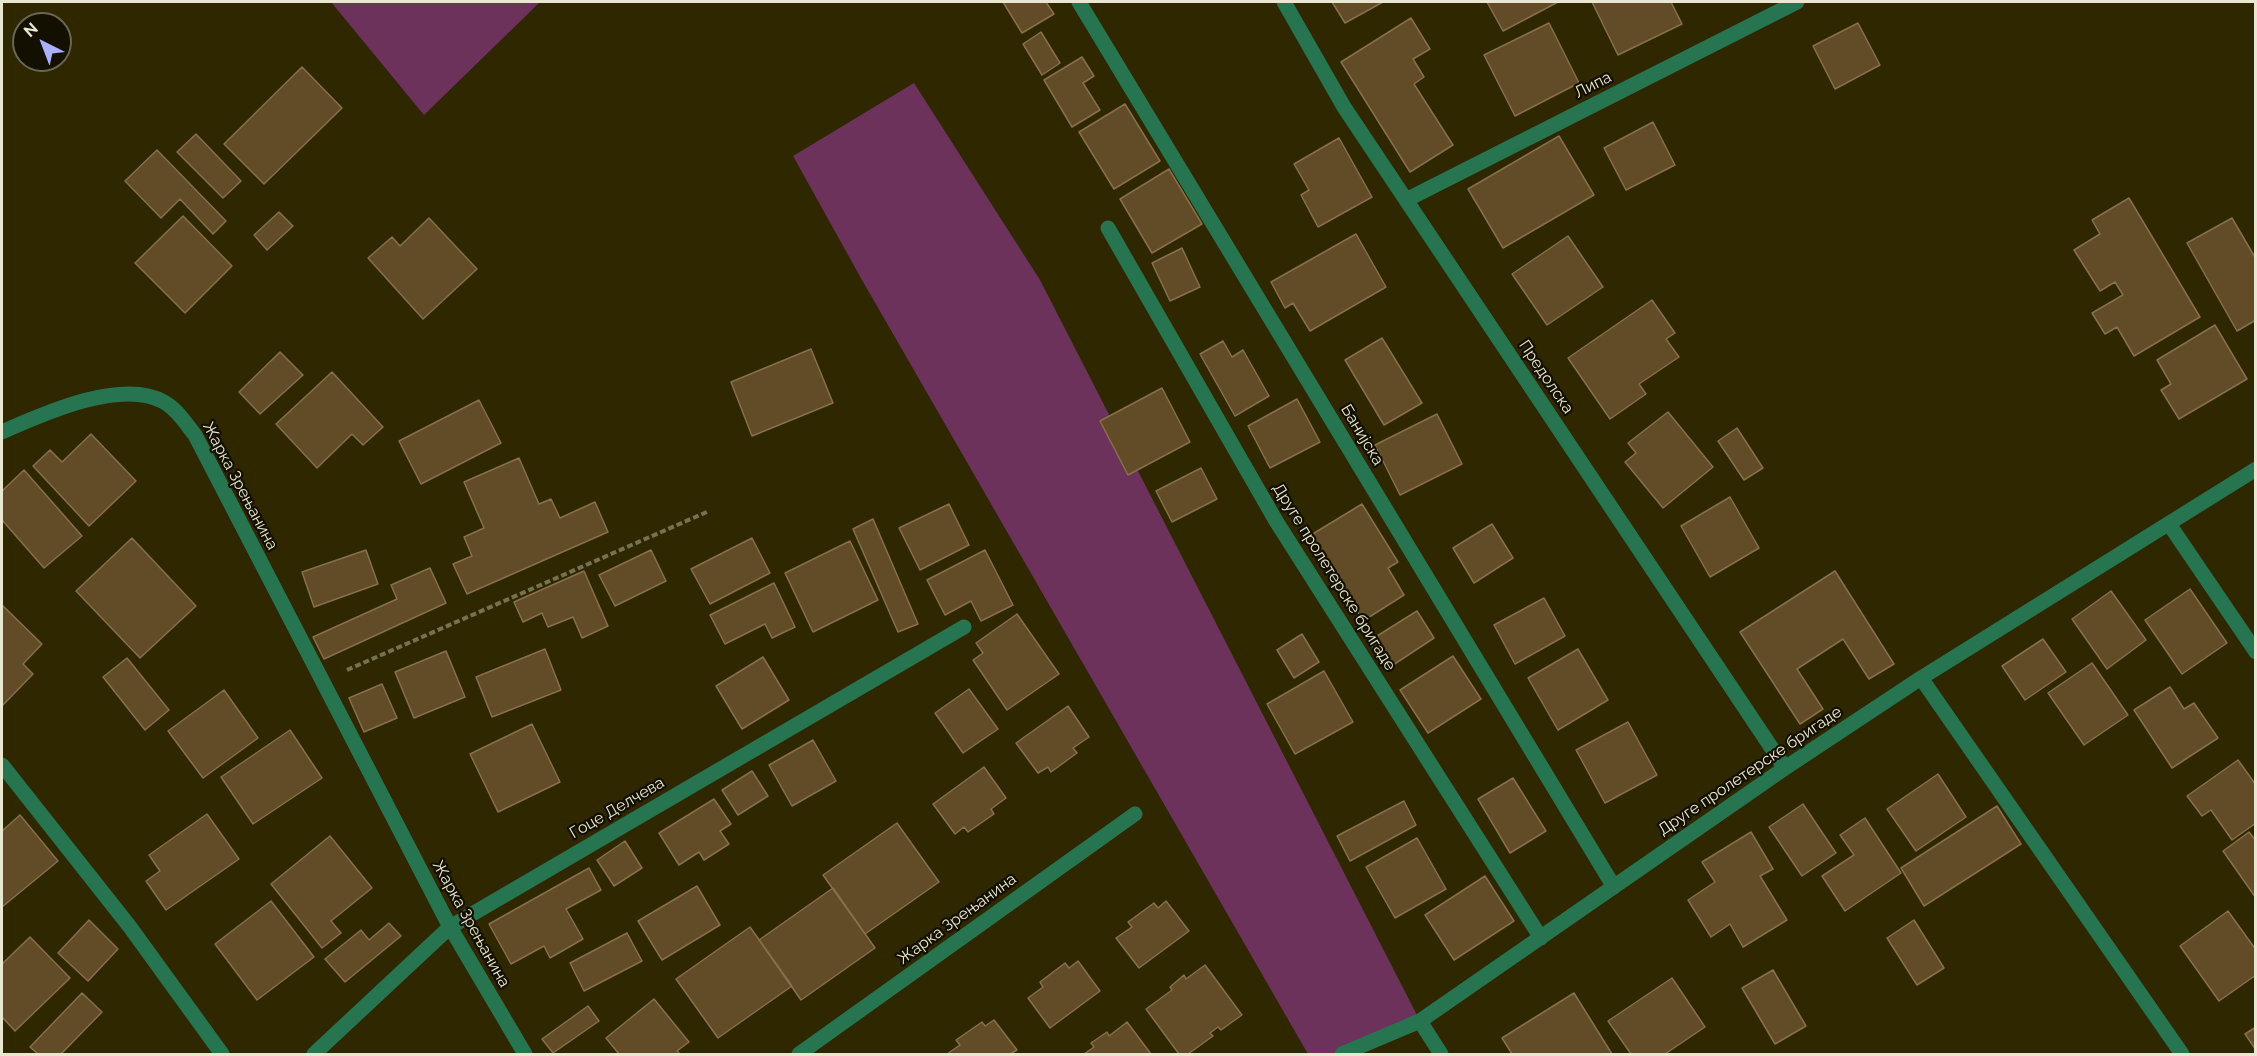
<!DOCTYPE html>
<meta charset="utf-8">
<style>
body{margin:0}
#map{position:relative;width:2257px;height:1056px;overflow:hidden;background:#2e2700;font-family:Raleway,sans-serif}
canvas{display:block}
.frame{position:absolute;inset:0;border:3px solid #eae7d0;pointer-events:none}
.north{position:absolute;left:12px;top:12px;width:60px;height:60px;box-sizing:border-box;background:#131002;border:2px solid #696654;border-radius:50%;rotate:318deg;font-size:16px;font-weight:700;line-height:24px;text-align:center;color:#eae7d0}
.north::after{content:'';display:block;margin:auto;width:21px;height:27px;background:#a9b0fc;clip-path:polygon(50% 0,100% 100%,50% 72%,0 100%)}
</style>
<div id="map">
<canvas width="2257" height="1056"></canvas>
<div class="frame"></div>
<div class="north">N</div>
</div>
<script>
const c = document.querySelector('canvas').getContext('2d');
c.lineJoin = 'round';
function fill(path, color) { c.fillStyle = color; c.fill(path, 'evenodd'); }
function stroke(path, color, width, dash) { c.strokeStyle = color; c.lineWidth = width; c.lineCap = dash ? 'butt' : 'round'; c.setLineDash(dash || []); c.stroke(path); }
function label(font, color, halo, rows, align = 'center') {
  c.font = font + ' Raleway,sans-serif'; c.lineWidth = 4.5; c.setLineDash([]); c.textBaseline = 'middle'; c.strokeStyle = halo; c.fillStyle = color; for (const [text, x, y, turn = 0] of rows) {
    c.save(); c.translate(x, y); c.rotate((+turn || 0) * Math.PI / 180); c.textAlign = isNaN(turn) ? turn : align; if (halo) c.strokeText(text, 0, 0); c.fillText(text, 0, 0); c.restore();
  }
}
const green = new Path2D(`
 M 331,2 L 540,2 L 424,115 Z
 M 914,83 L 1040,280 L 1420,1021 L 1342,1054 L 1308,1054 L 862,280 L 793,156 Z`);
const building = new Path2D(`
 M 1003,2 L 1046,2 L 1054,14 L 1022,33 Z
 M 1332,2 L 1383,2 L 1345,23 Z
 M 1487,2 L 1558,2 L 1503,31 Z
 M 1592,2 L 1671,2 L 1682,24 L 1618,55 Z
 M 1411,18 L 1430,49 L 1413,59 L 1424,77 L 1414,84 L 1453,145 L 1410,172 L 1341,62 Z
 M 1549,23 L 1579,83 L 1515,116 L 1484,55 Z
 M 1858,23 L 1880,65 L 1835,89 L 1813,46 Z
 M 1041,32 L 1060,63 L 1042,75 L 1023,44 Z
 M 1082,57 L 1094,76 L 1083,83 L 1100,110 L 1072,127 L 1044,80 Z
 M 302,67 L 342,108 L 264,184 L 224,144 Z
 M 1125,104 L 1160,161 L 1114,189 L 1079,132 Z
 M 1653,122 L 1675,165 L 1626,190 L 1604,148 Z
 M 196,134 L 241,181 L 223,198 L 177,152 Z
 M 1559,136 L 1594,195 L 1503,248 L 1468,189 Z
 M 1339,138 L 1372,197 L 1318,227 L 1301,195 L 1309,190 L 1294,164 Z
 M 157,150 L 226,221 L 213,234 L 180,199 L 161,218 L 125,181 Z
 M 1169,169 L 1202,224 L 1152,253 L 1120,199 Z
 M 2129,198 L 2200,317 L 2134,356 L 2117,327 L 2105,334 L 2092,313 L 2123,295 L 2115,282 L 2100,291 L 2074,250 L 2100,234 L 2092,220 Z
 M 279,212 L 293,226 L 267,250 L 254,235 Z
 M 183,216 L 232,266 L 185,313 L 135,263 Z
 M 429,218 L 477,269 L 423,319 L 368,258 L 392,237 L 400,246 Z
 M 2232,218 L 2256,259 L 2256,320 L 2237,331 L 2187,243 Z
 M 1356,234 L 1386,287 L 1310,331 L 1293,303 L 1285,308 L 1271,282 Z
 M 1568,236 L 1603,287 L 1547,325 L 1512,274 Z
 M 1182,248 L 1200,287 L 1170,301 L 1152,263 Z
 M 1652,300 L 1675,333 L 1666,339 L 1679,357 L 1639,384 L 1646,394 L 1610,419 L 1568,358 Z
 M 2215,325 L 2247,379 L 2179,419 L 2161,390 L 2171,384 L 2157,360 Z
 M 1382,338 L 1422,403 L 1384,425 L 1345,360 Z
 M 1223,341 L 1232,357 L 1243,350 L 1269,396 L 1235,416 L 1200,354 Z
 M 811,349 L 833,403 L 752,436 L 731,382 Z
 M 280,352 L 303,375 L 260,414 L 239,392 Z
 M 332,372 L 383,427 L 363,445 L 352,434 L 317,468 L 276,424 Z
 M 1162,388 L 1190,442 L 1128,475 L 1100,421 Z
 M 1297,399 L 1320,442 L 1270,468 L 1248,426 Z
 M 479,400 L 501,443 L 421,484 L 399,441 Z
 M 1668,412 L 1713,467 L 1663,508 L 1625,462 L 1636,453 L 1628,443 Z
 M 1437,414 L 1462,464 L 1400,495 L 1375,445 Z
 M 1737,428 L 1763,468 L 1744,480 L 1718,441 Z
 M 91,434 L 136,481 L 89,526 L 33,466 L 50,450 L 62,462 Z
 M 519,458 L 539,504 L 551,499 L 560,518 L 595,502 L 608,532 L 467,594 L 453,564 L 472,556 L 464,537 L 484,528 L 464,482 Z
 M 1201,468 L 1217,499 L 1172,522 L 1156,491 Z
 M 24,470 L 82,536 L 44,568 L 2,520 L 2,491 Z
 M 1730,497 L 1759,548 L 1710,577 L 1681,526 Z
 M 949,504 L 969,545 L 920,570 L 899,528 Z
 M 1362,504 L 1398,562 L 1388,568 L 1404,595 L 1363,621 L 1311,535 Z
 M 873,519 L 918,624 L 898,632 L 853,529 Z
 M 1492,524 L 1513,558 L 1474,583 L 1453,548 Z
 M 132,538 L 196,606 L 140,658 L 76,591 Z
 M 752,538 L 770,573 L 710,604 L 691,569 Z
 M 850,541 L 878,600 L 813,632 L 785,573 Z
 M 366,550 L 378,584 L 314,607 L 302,572 Z
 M 651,550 L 666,581 L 615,606 L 599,575 Z
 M 985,550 L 1013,605 L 981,621 L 971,601 L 945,615 L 927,580 Z
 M 430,568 L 446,603 L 324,659 L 313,637 L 397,599 L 391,585 Z
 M 584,571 L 608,626 L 582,638 L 573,617 L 548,627 L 542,613 L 523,622 L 514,602 Z
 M 1835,571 L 1894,664 L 1869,679 L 1843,639 L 1797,669 L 1823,709 L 1800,724 L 1740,632 Z
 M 774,583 L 795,627 L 772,638 L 765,624 L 725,644 L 710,615 Z
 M 2190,589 L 2227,643 L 2182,674 L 2145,620 Z
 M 2111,591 L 2146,640 L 2107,669 L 2072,619 Z
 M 1544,598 L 1565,636 L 1515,664 L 1494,625 Z
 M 2,605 L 42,644 L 23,664 L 33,674 L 2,706 Z
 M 1417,611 L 1434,638 L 1387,669 L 1369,641 Z
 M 1017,614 L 1059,674 L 1007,710 L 973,660 L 983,653 L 976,643 Z
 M 1302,634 L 1319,662 L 1294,678 L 1277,650 Z
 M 2043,639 L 2066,672 L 2025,700 L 2002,666 Z
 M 545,649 L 561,690 L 492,717 L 476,677 Z
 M 1578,649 L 1608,700 L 1558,730 L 1528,678 Z
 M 446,651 L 465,697 L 414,718 L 395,672 Z
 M 1453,656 L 1481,699 L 1428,733 L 1400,690 Z
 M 763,657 L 789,700 L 742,729 L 716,686 Z
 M 127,658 L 169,710 L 145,730 L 103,677 Z
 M 2092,663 L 2128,715 L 2084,745 L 2048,693 Z
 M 1324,671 L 1353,722 L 1295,754 L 1267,704 Z
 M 382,684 L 397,718 L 364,732 L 349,698 Z
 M 2170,687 L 2184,709 L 2194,703 L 2218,738 L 2172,768 L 2134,710 Z
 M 969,689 L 998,729 L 963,753 L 935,713 Z
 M 224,690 L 258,738 L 203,778 L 168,731 Z
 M 1068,706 L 1089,737 L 1073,748 L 1077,753 L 1051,772 L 1048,767 L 1038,773 L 1016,743 Z
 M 1628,722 L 1657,775 L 1605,803 L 1576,750 Z
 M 532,724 L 560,782 L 498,812 L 470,754 Z
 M 290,730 L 322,778 L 253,824 L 221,777 Z
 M 813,740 L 836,781 L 792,806 L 769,765 Z
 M 2238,760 L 2256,785 L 2256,823 L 2232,840 L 2211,810 L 2202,816 L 2187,796 Z
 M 984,767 L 1006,798 L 991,809 L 994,814 L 968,832 L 964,827 L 955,834 L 933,804 Z
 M 752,771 L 768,796 L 738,815 L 722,790 Z
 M 1938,774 L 1966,817 L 1916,851 L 1887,809 Z
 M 1513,778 L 1546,831 L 1510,853 L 1478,799 Z
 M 714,799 L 731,824 L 720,831 L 729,844 L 704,860 L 699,852 L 679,865 L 659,833 Z
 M 1404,801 L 1416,825 L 1350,861 L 1337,836 Z
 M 1803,804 L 1836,853 L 1802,876 L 1769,827 Z
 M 1997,806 L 2021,844 L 1924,906 L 1901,868 Z
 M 207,814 L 239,859 L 166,910 L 146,881 L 160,871 L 149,855 Z
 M 20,815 L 58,861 L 2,907 L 2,831 Z
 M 1865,818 L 1901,873 L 1845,911 L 1822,876 L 1854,855 L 1840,835 Z
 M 897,823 L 939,882 L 865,934 L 823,875 Z
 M 1751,832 L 1773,869 L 1760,876 L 1787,920 L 1743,947 L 1730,924 L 1711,937 L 1688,900 L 1715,882 L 1702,862 Z
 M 2249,832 L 2256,841 L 2256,898 L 2223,851 Z
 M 330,836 L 372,888 L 331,921 L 341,933 L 322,948 L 271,884 Z
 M 1417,838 L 1446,889 L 1395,918 L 1366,867 Z
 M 625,841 L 642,868 L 614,886 L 597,860 Z
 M 589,868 L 601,890 L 566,909 L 583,939 L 550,958 L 544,946 L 511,964 L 489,924 Z
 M 1485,876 L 1514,921 L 1454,960 L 1425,915 Z
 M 697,886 L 720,925 L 662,960 L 638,921 Z
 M 833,888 L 875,948 L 801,1000 L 759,940 Z
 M 271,901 L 314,957 L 257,1000 L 215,944 Z
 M 1166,901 L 1189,931 L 1139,968 L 1116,938 L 1132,927 L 1128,922 L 1154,903 L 1158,908 Z
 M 2228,911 L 2256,950 L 2256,975 L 2219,1001 L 2180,946 Z
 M 89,920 L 118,949 L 88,981 L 58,953 Z
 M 1914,920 L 1944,968 L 1917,985 L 1887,938 Z
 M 389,923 L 401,936 L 345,982 L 325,959 L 361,930 L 369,940 Z
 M 750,927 L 792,986 L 718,1038 L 676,979 Z
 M 627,933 L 642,961 L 584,991 L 570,963 Z
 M 30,937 L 70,978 L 15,1031 L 2,1017 L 2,964 Z
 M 1078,961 L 1100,991 L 1050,1028 L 1028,998 L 1043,987 L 1040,982 L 1065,963 L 1069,968 Z
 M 1205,965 L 1242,1015 L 1221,1030 L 1218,1027 L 1210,1033 L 1213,1036 L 1188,1054 L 1179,1054 L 1146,1009 L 1172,990 L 1170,987 L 1184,975 L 1186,979 Z
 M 1773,970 L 1806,1026 L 1775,1044 L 1742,988 Z
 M 1672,978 L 1705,1027 L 1665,1054 L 1631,1054 L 1608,1021 Z
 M 82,993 L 102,1012 L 61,1054 L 38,1054 L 30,1047 Z
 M 1574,993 L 1612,1054 L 1512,1054 L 1502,1038 Z
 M 654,999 L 689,1042 L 677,1051 L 680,1054 L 619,1054 L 606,1038 Z
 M 588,1006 L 599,1021 L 553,1053 L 542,1039 Z
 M 994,1020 L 1017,1050 L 1010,1054 L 947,1054 L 960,1045 L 956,1040 L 982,1022 L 985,1026 Z
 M 1127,1022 L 1151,1054 L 1084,1054 L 1094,1047 L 1091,1043 L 1107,1032 L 1109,1036 Z
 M 2256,1027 L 2256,1050 L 2245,1034 Z`);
const path = new Path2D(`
 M 347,670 L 709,511`);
const minor = new Path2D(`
 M 1079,2 L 1614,887
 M 1284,2 L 1344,107 L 1785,768
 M 1406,200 L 1797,2
 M 1108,228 L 1276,521 L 1541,938
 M 2,432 C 43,414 121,378 164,402 C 177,409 186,424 195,435 L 450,927 L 525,1054
 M 2169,524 L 2256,652
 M 1921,678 L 2182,1054
 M 2,765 L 130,927 L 222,1054
 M 1420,1021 L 1441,1054
 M 314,1054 L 450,927 L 964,627
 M 799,1054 L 1135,814
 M 1342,1054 L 1420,1021 L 1785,768 L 1921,678 L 2256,469`);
const streetNames = [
 ["Липа",1593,85,-27],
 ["Предолска",1546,377,56],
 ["Банијска",1362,435,59],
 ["Жарка Зрењанина",240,486,62],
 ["Друге пролетерске бригаде",1334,577,58],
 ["Друге пролетерске бригаде",1750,771,-34],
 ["Гоце Делчева",617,808,-30],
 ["Жарка Зрењанина",957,919,-36],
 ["Жарка Зрењанина",471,924,61]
];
fill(green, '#6d325c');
fill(building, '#614c27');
stroke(building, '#87704a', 1.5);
stroke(path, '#767150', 4, [6, 3]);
stroke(minor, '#267450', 15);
label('16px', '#eae7d0', '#131002', streetNames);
</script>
